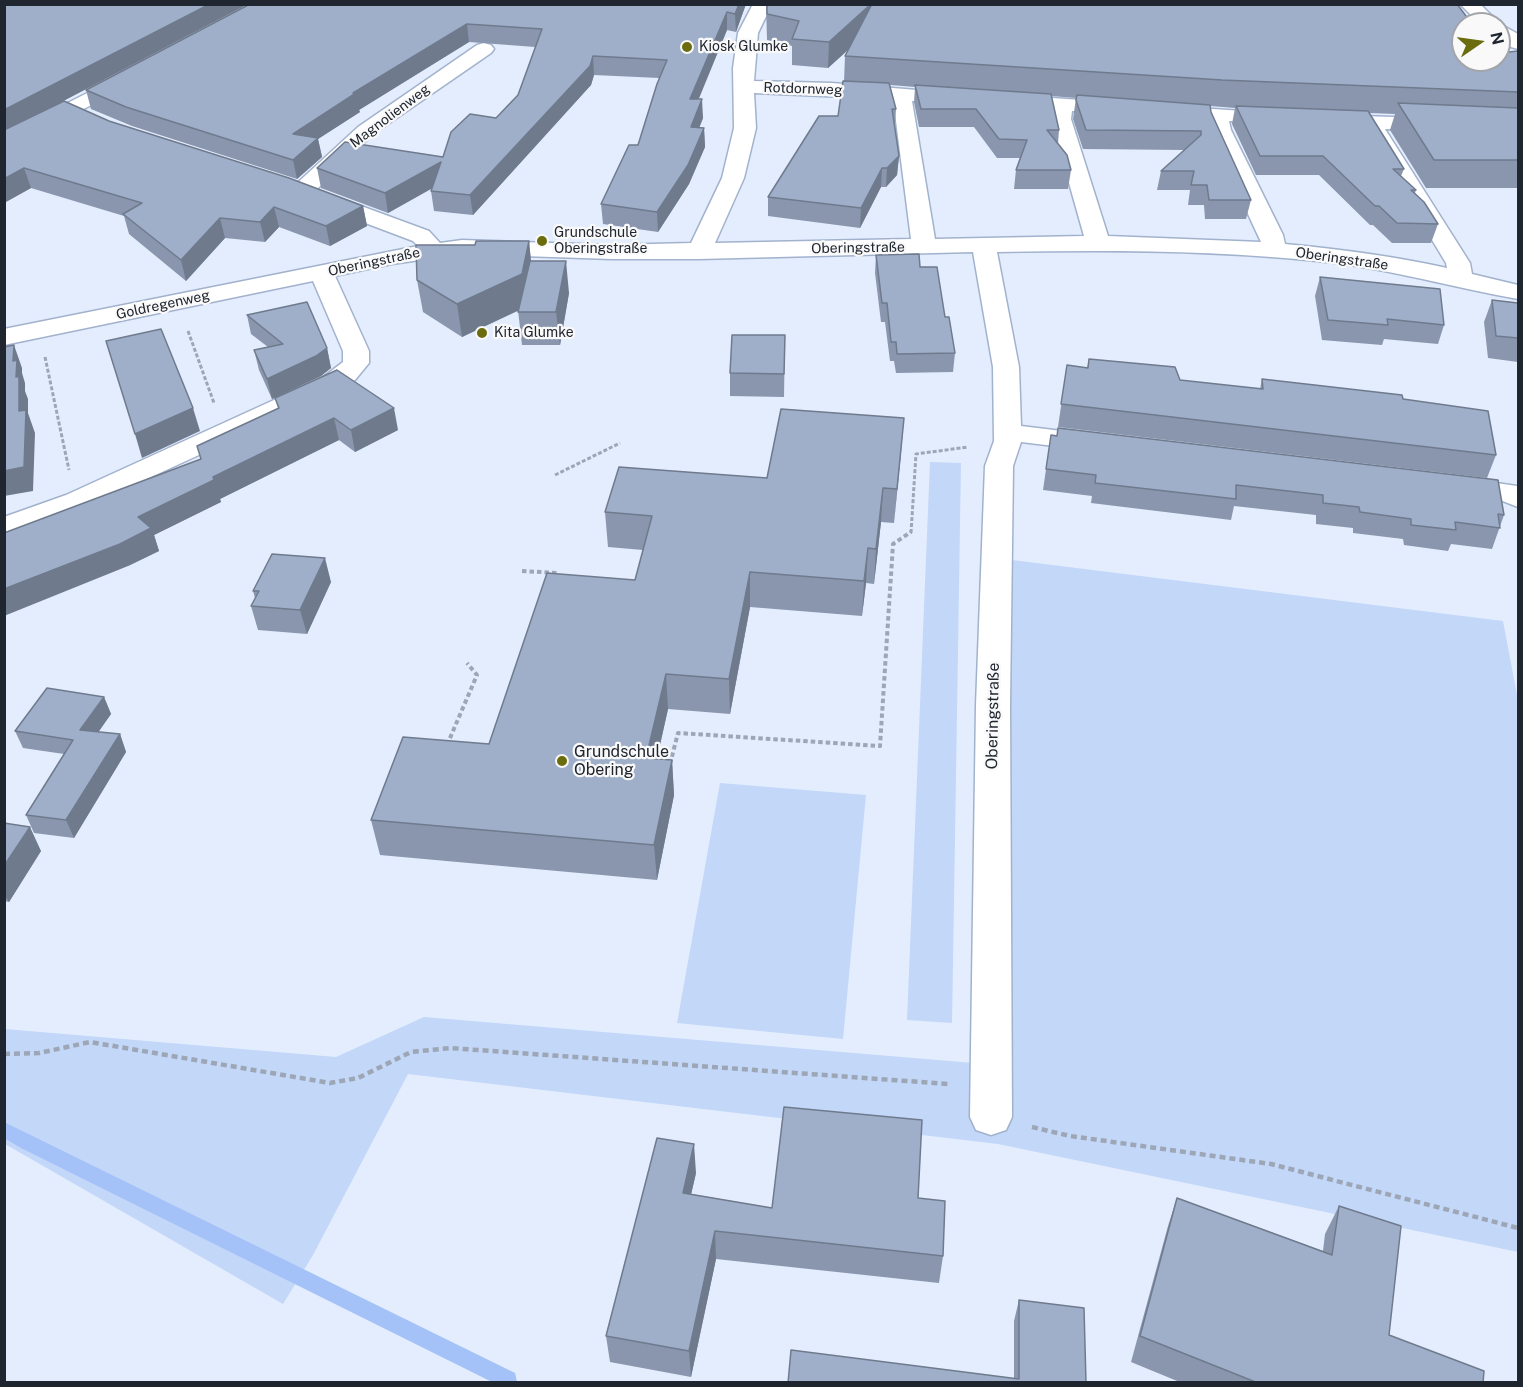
<!DOCTYPE html>
<meta charset="utf-8">
<style>
body{margin:0}
#map{position:relative;width:1523px;height:1387px;overflow:hidden;background:#e3edfe;font-family:"Public Sans",sans-serif}
canvas{display:block}
.frame{position:absolute;inset:0;border:6px solid #202630;pointer-events:none}
.north{position:absolute;left:1451px;top:12px;width:60px;height:60px;box-sizing:border-box;background:#f9f9f9;border:2px solid #a2a5a9;border-radius:50%;rotate:77deg;font-size:16px;font-weight:700;line-height:24px;text-align:center;color:#202630}
.north::after{content:'';display:block;margin:auto;width:21px;height:27px;background:#6a6c0d;clip-path:polygon(50% 0,100% 100%,50% 72%,0 100%)}
</style>
<div id="map">
<canvas width="1523" height="1387"></canvas>
<div class="frame"></div>
<div class="north">N</div>
</div>
<script>
const c = document.querySelector('canvas').getContext('2d');
c.lineJoin = 'round';
function fill(path, color) { c.fillStyle = color; c.fill(path, 'evenodd'); }
function stroke(path, color, width, dash) { c.strokeStyle = color; c.lineWidth = width; c.lineCap = dash ? 'butt' : 'round'; c.setLineDash(dash || []); c.stroke(path); }
function label(font, color, halo, rows, align = 'center') {
  c.font = font + ' "Public Sans",sans-serif'; c.lineWidth = 4.5; c.setLineDash([]); c.textBaseline = 'middle'; c.strokeStyle = halo; c.fillStyle = color; for (const [text, x, y, turn = 0] of rows) {
    c.save(); c.translate(x, y); c.rotate((+turn || 0) * Math.PI / 180); c.textAlign = isNaN(turn) ? turn : align; if (halo) c.strokeText(text, 0, 0); c.fillText(text, 0, 0); c.restore();
  }
}
const green = new Path2D(`
 M 930,462 L 961,463 L 952,1023 L 907,1020 Z
 M 1004,559 L 1503,621 L 1518,700 L 1518,1252 L 998,1144 L 408,1074 L 313,1255 L 283,1304 L 5,1144 L 5,1029 L 336,1057 L 424,1017 L 997,1065 Z
 M 720,783 L 866,795 L 843,1039 L 677,1023 Z`);
const stream = new Path2D(`
 M 4,1122 L 515,1373 L 517,1382 L 492,1382 L 21,1148 L 4,1138 Z`);
const pathFar2 = new Path2D(`
 M 188,331 L 214,403
 M 45,357 L 69,470
 M 555,475 L 620,443
 M 911,533 L 916,454 L 968,447`);
const pathFar1 = new Path2D(`
 M 522,571 L 557,573
 M 447,745 L 477,675 L 467,663
 M 670,764 L 678,733 L 880,746 L 893,544 L 911,532`);
const path = new Path2D(`
 M 4,1054 L 39,1053 L 90,1042 L 330,1083 L 358,1078 L 411,1052 L 450,1048 L 948,1084
 M 1032,1127 L 1070,1136 L 1271,1164 L 1518,1228`);
const minor = new Path2D(`
 M 753,4 L 772,4 L 758,33 L 754,81 L 832,83 L 966,94 L 969,98 L 966,102 L 959,104 L 912,101 L 935,239 L 1084,236 L 1051,119 L 1051,110 L 1001,105 L 998,101 L 1001,97 L 1008,95 L 1287,114 L 1290,118 L 1287,122 L 1280,124 L 1229,121 L 1231,130 L 1283,235 L 1285,244 C 1339,249 1393,256 1447,268 L 1446,263 L 1368,134 L 1375,129 L 1324,125 L 1321,121 L 1324,117 L 1331,115 L 1518,121 L 1518,133 L 1385,129 L 1470,263 L 1472,274 L 1518,285 L 1518,299 C 1454,288 1391,269 1326,262 C 1216,250 1107,250 997,252 L 1019,367 L 1021,426 L 1095,435 L 1105,437 L 1109,443 L 1105,449 L 1095,451 L 1021,442 L 1013,466 L 1010,705 L 1012,1117 L 1006,1130 L 991,1135 L 976,1130 L 970,1117 L 976,705 L 985,466 L 994,441 L 993,367 L 973,252 L 699,259 L 612,259 L 462,254 L 392,264 L 335,276 L 369,351 L 369,363 L 355,380 L 340,390 L 86,507 L 4,537 L 4,517 L 66,495 L 322,378 L 343,362 L 343,351 L 313,281 L 4,345 L 4,329 L 418,246 L 413,241 L 315,204 L 312,199 L 315,194 L 323,192 L 429,231 L 440,243 L 462,240 L 612,245 L 691,243 L 722,178 L 734,128 L 733,68 L 738,33 ZM 754,93 L 891,99 L 895,113 L 911,239 L 715,243 L 744,178 L 756,128 ZM 1072,111 L 1207,120 L 1209,130 L 1261,242 L 1108,236 L 1071,119 Z
 M 1460,4 L 1480,4 L 1500,24 L 1518,34 L 1518,49 L 1511,47 L 1499,38 L 1499,24 L 1480,24 Z
 M 484,43 L 491,45 L 494,49 L 491,53 L 372,135 L 310,196 L 302,198 L 294,196 L 291,191 L 294,186 L 358,127 L 477,45 Z
 M 129,72 L 136,74 L 139,78 L 136,82 L 4,150 L 4,135 Z
 M 1456,477 L 1517,486 L 1518,507 L 1500,500 L 1446,492 L 1442,486 L 1446,480 Z`);
const wall = new Path2D(`
 M 4,4 L 248,4 L 54,106 L 109,121 L 363,206 L 367,226 L 330,246 L 279,227 L 265,242 L 225,238 L 186,281 L 129,234 L 124,216 L 31,188 L 4,203 Z
 M 250,4 L 746,4 L 736,32 L 727,30 L 698,99 L 703,118 L 699,128 L 704,128 L 705,147 L 689,184 L 658,232 L 603,224 L 601,204 L 638,145 L 659,78 L 594,75 L 591,85 L 473,215 L 434,211 L 431,191 L 431,189 L 388,213 L 321,188 L 317,168 L 443,157 L 496,118 L 518,95 L 535,47 L 469,42 L 359,110 L 360,112 L 318,139 L 322,157 L 297,179 L 132,126 L 91,109 L 86,90 Z
 M 766,4 L 1457,4 L 1463,60 L 1518,51 L 1518,188 L 1426,188 L 1390,130 L 1395,114 L 1369,113 L 1404,169 L 1401,176 L 1416,190 L 1415,193 L 1438,224 L 1431,243 L 1392,243 L 1373,225 L 1370,225 L 1319,175 L 1256,175 L 1232,124 L 1235,108 L 1210,106 L 1211,112 L 1251,200 L 1246,219 L 1205,219 L 1204,205 L 1188,205 L 1190,190 L 1157,190 L 1161,171 L 1184,150 L 1083,149 L 1073,119 L 1076,98 L 1051,96 L 1059,130 L 1058,144 L 1071,170 L 1068,189 L 1014,189 L 1016,170 L 1020,158 L 997,158 L 974,127 L 919,127 L 914,102 L 915,87 L 890,85 L 896,109 L 895,125 L 899,156 L 897,175 L 886,187 L 881,187 L 860,228 L 768,216 L 768,197 L 838,116 L 844,82 L 845,56 L 848,50 L 828,68 L 792,65 L 792,46 L 767,40 Z
 M 529,241 L 531,261 L 569,293 L 560,345 L 522,345 L 518,310 L 462,337 L 423,312 L 417,280 L 475,245 Z
 M 876,255 L 920,267 L 945,317 L 955,353 L 953,372 L 896,373 L 894,361 L 890,361 L 885,322 L 881,322 L 875,273 Z
 M 1320,277 L 1444,325 L 1438,344 L 1384,339 L 1382,345 L 1322,340 L 1315,296 Z
 M 1492,300 L 1518,303 L 1518,362 L 1488,358 L 1484,322 Z
 M 247,315 L 327,348 L 331,368 L 321,376 L 272,399 L 259,370 L 254,350 L 268,347 L 251,334 Z
 M 785,335 L 784,397 L 730,396 L 730,373 Z
 M 1089,359 L 1180,380 L 1260,389 L 1262,379 L 1403,399 L 1496,455 L 1487,478 L 1058,427 L 1067,365 L 1087,368 Z
 M 275,398 L 398,430 L 355,452 L 339,440 L 220,499 L 221,502 L 154,535 L 159,551 L 128,566 L 201,459 L 278,408 Z
 M 1051,435 L 1504,515 L 1492,549 L 1451,544 L 1448,551 L 1404,545 L 1403,539 L 1353,533 L 1353,528 L 1316,524 L 1316,515 L 1234,506 L 1231,520 L 1091,503 L 1092,496 L 1043,490 Z
 M 901,452 L 894,523 L 881,522 L 874,584 L 866,583 L 862,616 L 750,607 L 730,714 L 668,709 L 657,759 L 672,760 L 674,795 L 657,880 L 380,855 L 371,820 L 489,744 L 635,580 L 643,550 L 608,547 L 605,512 L 767,478 Z
 M 331,582 L 307,634 L 258,630 L 251,606 L 255,598 L 253,591 Z
 M 104,697 L 111,714 L 98,732 L 120,734 L 126,752 L 74,838 L 34,833 L 26,815 L 64,754 L 23,748 L 15,731 Z
 M 4,823 L 41,851 L 9,902 L 4,901 Z
 M 696,1173 L 691,1194 L 772,1208 L 918,1198 L 943,1256 L 939,1283 L 716,1259 L 691,1377 L 610,1362 L 606,1336 Z
 M 1177,1198 L 1323,1251 L 1325,1234 L 1339,1206 L 1389,1335 L 1483,1383 L 1182,1383 L 1131,1362 L 1168,1226 Z
 M 1019,1300 L 1086,1383 L 1014,1378 L 1014,1321 Z`);
const shadedWall = new Path2D(`
 M 210,4 L 248,4 L 4,132 L 4,110 Z
 M 739,4 L 746,4 L 736,32 L 735,14 Z
 M 871,4 L 871,29 L 828,68 L 829,42 Z
 M 727,12 L 727,30 L 691,118 L 690,99 Z
 M 467,24 L 469,42 L 359,110 L 360,112 L 318,139 L 322,157 L 297,179 L 293,160 L 293,134 L 353,93 Z
 M 593,56 L 594,75 L 591,85 L 473,215 L 470,195 Z
 M 702,99 L 703,118 L 692,146 L 691,127 Z
 M 704,128 L 705,147 L 689,184 L 658,232 L 657,212 Z
 M 899,156 L 897,175 L 886,187 L 887,168 Z
 M 441,162 L 443,182 L 388,213 L 385,193 Z
 M 24,168 L 31,188 L 4,203 L 4,179 Z
 M 882,168 L 881,187 L 860,228 L 861,208 Z
 M 363,206 L 367,226 L 330,246 L 326,226 Z
 M 274,207 L 279,227 L 265,242 L 260,222 Z
 M 220,218 L 225,238 L 186,281 L 181,260 Z
 M 529,241 L 532,272 L 526,307 L 462,337 L 457,304 Z
 M 566,261 L 569,293 L 560,345 L 556,312 Z
 M 14,345 L 22,368 L 22,373 L 25,383 L 25,391 L 28,399 L 28,413 L 35,433 L 33,491 L 4,496 L 4,471 L 19,411 L 16,377 L 13,361 Z
 M 327,348 L 331,368 L 321,376 L 272,399 L 267,379 Z
 M 193,408 L 200,431 L 142,458 L 135,434 Z
 M 394,408 L 398,430 L 355,452 L 351,430 Z
 M 334,418 L 339,440 L 220,499 L 221,502 L 154,535 L 159,551 L 128,566 L 4,616 L 4,589 L 213,477 Z
 M 904,418 L 901,452 L 894,523 L 897,489 Z
 M 883,488 L 881,522 L 874,584 L 876,549 Z
 M 868,548 L 866,583 L 862,616 L 864,581 Z
 M 325,558 L 331,582 L 307,634 L 300,610 Z
 M 750,572 L 750,607 L 730,714 L 729,679 Z
 M 666,674 L 668,709 L 649,793 L 646,758 Z
 M 104,697 L 111,714 L 88,747 L 80,730 Z
 M 120,734 L 126,752 L 74,838 L 66,820 Z
 M 672,760 L 674,795 L 657,880 L 654,845 Z
 M 30,827 L 41,851 L 9,902 L 4,894 L 4,866 Z
 M 694,1144 L 696,1173 L 685,1221 L 683,1193 Z
 M 715,1231 L 716,1259 L 691,1377 L 689,1351 Z`);
const building = new Path2D(`
 M 4,4 L 210,4 L 4,110 Z
 M 250,4 L 739,4 L 735,14 L 727,12 L 690,99 L 702,99 L 691,127 L 704,128 L 688,165 L 657,212 L 601,204 L 629,145 L 638,145 L 657,84 L 667,60 L 593,56 L 590,66 L 470,195 L 431,191 L 441,162 L 385,193 L 317,168 L 345,142 L 443,157 L 451,132 L 470,114 L 496,118 L 518,95 L 542,29 L 467,24 L 353,93 L 356,93 L 293,134 L 318,138 L 293,160 L 126,107 L 86,90 Z
 M 767,4 L 871,4 L 829,42 L 792,39 L 799,21 L 767,14 Z
 M 872,4 L 1457,4 L 1472,24 L 1463,24 L 1463,60 L 1499,60 L 1499,53 L 1518,51 L 1518,92 L 1222,80 L 845,56 Z
 M 843,81 L 889,83 L 896,109 L 892,109 L 899,156 L 887,168 L 882,168 L 861,208 L 768,197 L 819,116 L 838,116 Z
 M 915,85 L 1051,94 L 1059,130 L 1047,130 L 1067,155 L 1071,170 L 1016,170 L 1027,140 L 999,139 L 976,109 L 921,109 Z
 M 1077,95 L 1210,105 L 1211,112 L 1251,200 L 1209,200 L 1207,185 L 1191,185 L 1194,171 L 1161,171 L 1201,135 L 1201,131 L 1086,130 L 1076,100 Z
 M 64,101 L 109,121 L 289,178 L 363,206 L 326,226 L 274,207 L 260,222 L 220,218 L 181,260 L 123,214 L 142,203 L 24,168 L 4,179 L 4,130 Z
 M 1398,103 L 1518,108 L 1518,160 L 1434,160 Z
 M 1236,106 L 1368,111 L 1404,169 L 1393,169 L 1416,190 L 1411,190 L 1424,202 L 1438,224 L 1397,223 L 1379,206 L 1375,206 L 1323,156 L 1260,156 Z
 M 476,241 L 529,241 L 522,274 L 457,304 L 417,280 L 416,245 L 475,245 Z
 M 919,254 L 920,267 L 937,267 L 945,317 L 949,317 L 955,353 L 897,354 L 896,342 L 891,342 L 887,303 L 882,303 L 876,255 Z
 M 530,261 L 566,261 L 556,312 L 518,312 Z
 M 1320,277 L 1440,289 L 1444,325 L 1387,319 L 1388,325 L 1328,320 Z
 M 1492,300 L 1518,303 L 1518,338 L 1496,336 Z
 M 307,302 L 327,348 L 316,356 L 267,379 L 254,350 L 283,344 L 247,315 Z
 M 161,329 L 193,408 L 135,434 L 106,341 Z
 M 732,335 L 785,335 L 784,374 L 730,373 Z
 M 14,345 L 13,361 L 17,360 L 16,377 L 19,376 L 19,411 L 26,410 L 24,467 L 4,471 L 4,347 Z
 M 1089,359 L 1175,367 L 1180,380 L 1263,389 L 1262,379 L 1402,395 L 1403,399 L 1488,411 L 1496,455 L 1061,404 L 1067,365 L 1088,368 Z
 M 337,370 L 394,408 L 351,430 L 334,418 L 213,477 L 214,480 L 138,517 L 151,528 L 120,544 L 4,589 L 4,533 L 201,459 L 197,446 L 279,408 L 275,398 Z
 M 781,409 L 904,418 L 897,489 L 883,488 L 876,549 L 868,548 L 864,581 L 750,572 L 729,679 L 666,674 L 646,758 L 672,760 L 654,845 L 371,820 L 403,737 L 489,744 L 547,573 L 635,580 L 652,516 L 605,512 L 619,467 L 767,478 Z
 M 1058,428 L 1498,480 L 1504,515 L 1498,514 L 1500,528 L 1455,522 L 1456,530 L 1411,525 L 1411,519 L 1360,512 L 1359,507 L 1323,503 L 1323,495 L 1236,485 L 1236,499 L 1095,483 L 1096,475 L 1046,469 L 1051,435 L 1057,436 Z
 M 272,554 L 325,558 L 300,610 L 251,606 L 259,591 L 253,591 Z
 M 47,688 L 104,697 L 80,730 L 120,734 L 66,820 L 26,815 L 73,740 L 15,731 Z
 M 4,823 L 30,827 L 4,866 Z
 M 784,1107 L 922,1120 L 918,1198 L 945,1201 L 943,1256 L 715,1231 L 689,1351 L 606,1336 L 657,1138 L 694,1144 L 683,1193 L 772,1208 Z
 M 1177,1198 L 1332,1255 L 1339,1206 L 1401,1226 L 1389,1335 L 1484,1371 L 1483,1383 L 1258,1383 L 1140,1336 Z
 M 1019,1300 L 1084,1308 L 1086,1383 L 788,1383 L 791,1350 L 1019,1379 Z`);
const markers = [
 [687,47,6,"#6a6c0d"],
 [542,241,6,"#6a6c0d"],
 [482,333,6,"#6a6c0d"],
 [562,761,6,"#6a6c0d"]
];
const farPoinames = [
 ["Kiosk Glumke",699,47],
 ["Grundschule",554,233],
 ["Oberingstraße",554,249],
 ["Kita Glumke",494,333]
];
const farStreetnames = [
 ["Rotdornweg",803,89,2],
 ["Magnolienweg",390,116,-37],
 ["Oberingstraße",858,248,-1],
 ["Oberingstraße",1342,259,8],
 ["Oberingstraße",374,262,-12],
 ["Goldregenweg",163,305,-12]
];
const streetNames = [
 ["Oberingstraße",993,716,-89]
];
const poiNames = [
 ["Grundschule",574,752],
 ["Obering",574,770]
];
fill(green, '#c3d7f9');
fill(stream, '#a4c2f7');
stroke(minor, '#a2b2cd', 3);
stroke(pathFar2, '#9da6b5', 3, [4, 2]);
stroke(pathFar1, '#9da6b5', 4, [4.5, 3]);
stroke(path, '#9da6b5', 4.5, [6, 4]);
fill(minor, '#fff');
fill(wall, '#8996ae');
fill(shadedWall, '#6f7a8d');
fill(building, '#9fafca');
stroke(building, '#6f7a8d', 1.5);
for (const [x, y, r, color] of markers) { const dot = new Path2D(); dot.arc(x, y, r, 0, 2 * Math.PI); c.fillStyle = color; c.fill(dot); stroke(dot, '#f9f9f9', 2); }
label('14px', '#202630', '#f9f9f9', farPoinames, 'left');
label('14px', '#202630', '#f9f9f9', farStreetnames);
label('16px', '#202630', '#f9f9f9', streetNames);
label('16px', '#202630', '#f9f9f9', poiNames, 'left');
</script>
